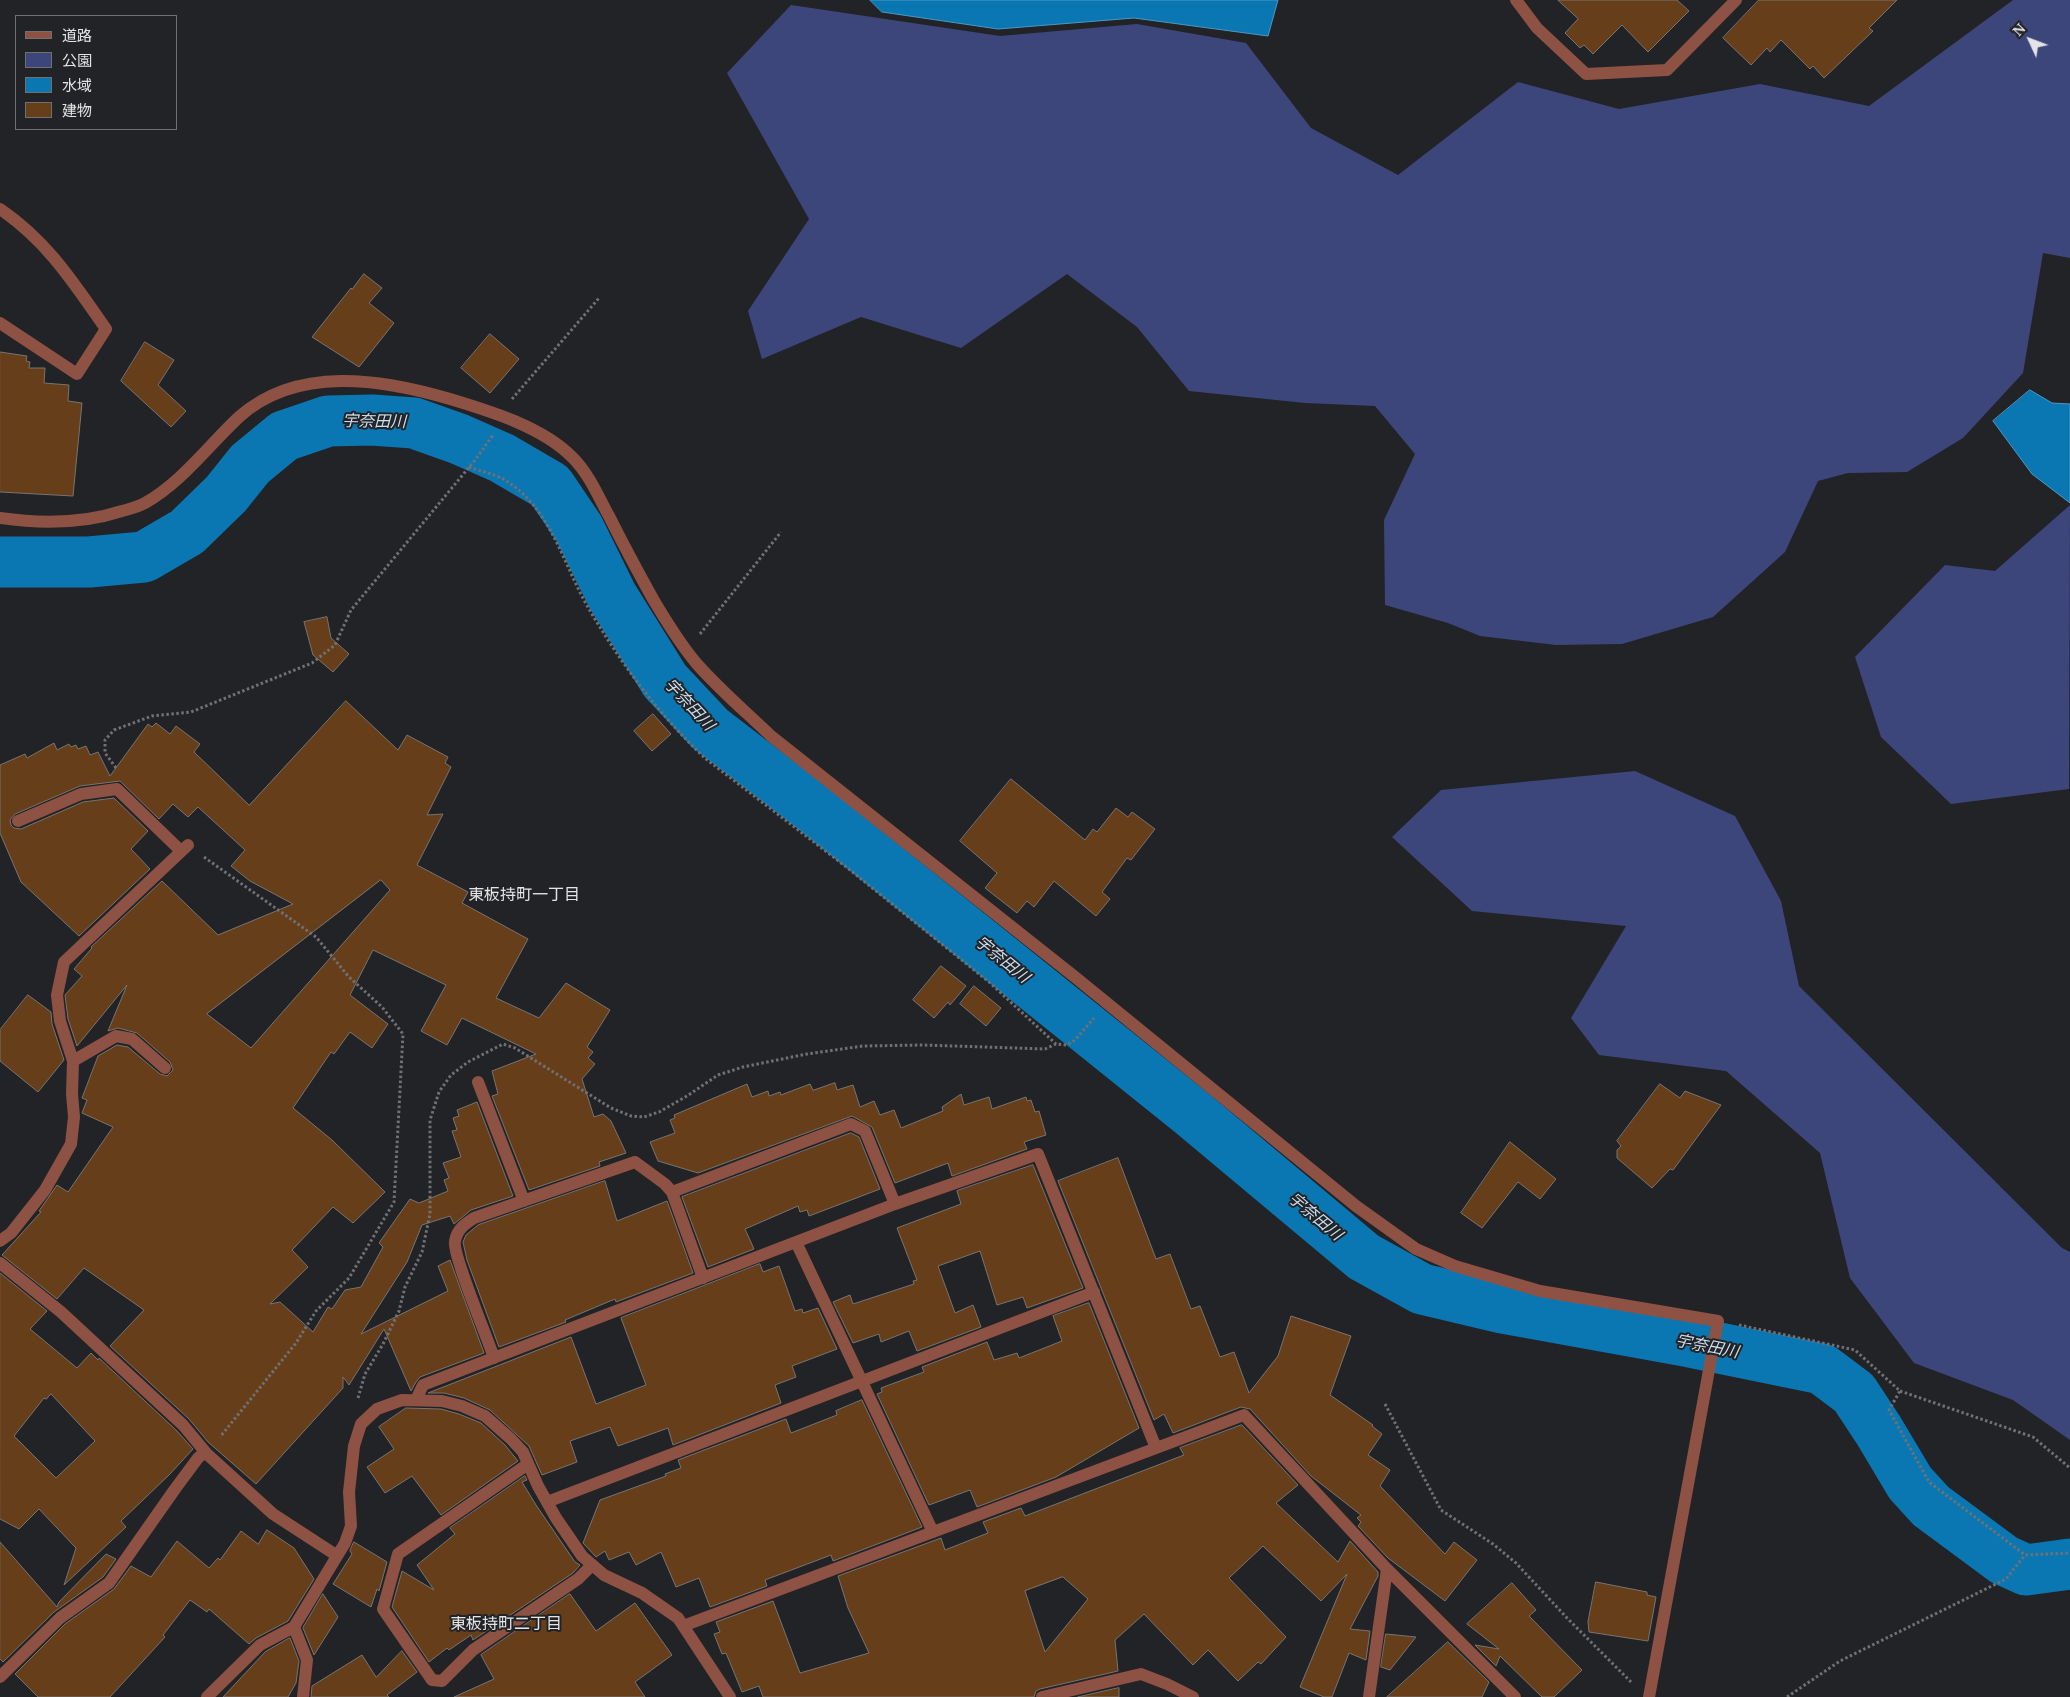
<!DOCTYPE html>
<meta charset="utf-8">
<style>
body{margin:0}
#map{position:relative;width:2070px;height:1697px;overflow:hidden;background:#222326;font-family:"Noto Serif","Noto Sans JP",serif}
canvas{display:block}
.legend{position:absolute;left:15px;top:15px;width:162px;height:115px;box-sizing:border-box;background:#222326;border:1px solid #707073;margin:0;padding:6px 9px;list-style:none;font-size:15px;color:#e4e4e6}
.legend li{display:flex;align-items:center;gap:10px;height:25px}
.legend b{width:25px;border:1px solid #707073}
.north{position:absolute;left:2005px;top:15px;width:50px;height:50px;-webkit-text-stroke:4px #222326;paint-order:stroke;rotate:313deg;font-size:14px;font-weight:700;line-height:20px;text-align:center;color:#e4e4e6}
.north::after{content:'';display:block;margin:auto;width:18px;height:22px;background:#e4e4e6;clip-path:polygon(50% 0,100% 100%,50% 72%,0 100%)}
</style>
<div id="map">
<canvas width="2070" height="1697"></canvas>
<ul class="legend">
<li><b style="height:6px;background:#8d5243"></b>道路</li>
<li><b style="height:14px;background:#3d467b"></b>公園</li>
<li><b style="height:14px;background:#0b77b2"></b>水域</li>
<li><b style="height:14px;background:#673e1a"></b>建物</li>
</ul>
<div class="north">N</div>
</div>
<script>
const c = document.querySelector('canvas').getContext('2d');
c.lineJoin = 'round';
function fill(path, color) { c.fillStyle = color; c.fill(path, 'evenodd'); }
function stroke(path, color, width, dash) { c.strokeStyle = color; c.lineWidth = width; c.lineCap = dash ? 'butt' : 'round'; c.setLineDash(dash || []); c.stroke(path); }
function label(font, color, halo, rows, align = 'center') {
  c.font = font + ' "Noto Serif","Noto Sans JP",serif'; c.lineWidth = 4; c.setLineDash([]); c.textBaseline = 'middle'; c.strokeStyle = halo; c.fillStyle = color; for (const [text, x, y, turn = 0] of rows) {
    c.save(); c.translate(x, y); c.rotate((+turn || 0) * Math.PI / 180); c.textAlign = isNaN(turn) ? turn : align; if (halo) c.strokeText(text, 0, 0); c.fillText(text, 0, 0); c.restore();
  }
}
const green = new Path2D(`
 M 2013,0 L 2070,0 L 2070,258 L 2043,253 L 2023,373 L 1963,438 L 1907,472 L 1848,473 L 1818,481 L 1785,552 L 1713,617 L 1622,644 L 1556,645 L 1480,636 L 1448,623 L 1385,605 L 1384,520 L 1415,454 L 1375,406 L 1305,403 L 1189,391 L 1137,327 L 1067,274 L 961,348 L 861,317 L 762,359 L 748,311 L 809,219 L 727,73 L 791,5 L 1000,36 L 1137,24 L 1246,43 L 1311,128 L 1398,175 L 1518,82 L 1619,109 L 1760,84 L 1869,106 Z
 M 2070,505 L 2069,789 L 1951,804 L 1881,737 L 1855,657 L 1945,565 L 1995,571 Z
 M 1635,771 L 1735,816 L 1781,901 L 1799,986 L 2062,1248 L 2070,1252 L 2070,1440 L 2013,1400 L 1914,1363 L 1850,1278 L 1820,1153 L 1726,1071 L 1599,1055 L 1571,1018 L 1626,926 L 1472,911 L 1392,837 L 1441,790 Z`);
const water = new Path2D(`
 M 870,0 L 1278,0 L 1268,36 L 1134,18 L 998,29 L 882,12 Z
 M 2030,390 L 2052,403 L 2070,404 L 2070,503 L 2032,474 L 1993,421 Z`);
const river = new Path2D(`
 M 0,562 L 89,562 L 144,557 L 187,532 L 226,494 L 250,464 L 284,436 L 328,421 L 372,420 L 414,423 L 459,439 L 502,458 L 550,486 L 579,529 L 612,596 L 665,681 L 710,729 L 810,806 L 1192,1113 L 1364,1257 L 1422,1289 L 1502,1308 L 1690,1342 L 1822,1369 L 1854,1393 L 1879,1431 L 1910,1483 L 1931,1506 L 2004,1560 L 2026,1570 L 2070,1564`);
const building = new Path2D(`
 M 1558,0 L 1677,0 L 1689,11 L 1648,52 L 1622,25 L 1593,54 L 1584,45 L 1580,48 L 1565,33 L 1578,19 Z
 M 1759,0 L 1897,0 L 1869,28 L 1873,31 L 1824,78 L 1813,66 L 1810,69 L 1781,40 L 1770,52 L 1767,48 L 1751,65 L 1723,38 Z
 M 364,274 L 382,288 L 369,303 L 394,323 L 359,367 L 312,337 L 351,288 L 352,289 Z
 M 490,334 L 519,359 L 490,393 L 461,368 Z
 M 145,342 L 174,360 L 158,385 L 186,411 L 171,427 L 121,381 Z
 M 0,352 L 27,356 L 26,361 L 30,362 L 29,368 L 45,368 L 44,383 L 69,385 L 68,401 L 82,403 L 73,496 L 0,492 Z
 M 327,617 L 331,638 L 349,654 L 333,672 L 313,655 L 304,622 Z
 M 346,701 L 398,750 L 407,735 L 448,757 L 445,763 L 451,767 L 427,815 L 443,814 L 417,865 L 468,892 L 462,903 L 528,939 L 496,998 L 539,1018 L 566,983 L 610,1010 L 587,1047 L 593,1052 L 588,1058 L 595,1064 L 582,1079 L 594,1117 L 603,1114 L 611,1121 L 626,1153 L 599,1162 L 600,1166 L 529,1190 L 492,1096 L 498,1094 L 492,1071 L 536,1054 L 462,1018 L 447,1045 L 421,1031 L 446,985 L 373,950 L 350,995 L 388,1024 L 372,1048 L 350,1032 L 334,1054 L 331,1052 L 293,1108 L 332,1140 L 385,1192 L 353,1223 L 333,1207 L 292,1250 L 308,1267 L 270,1304 L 280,1302 L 313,1332 L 328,1307 L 332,1309 L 345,1290 L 361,1287 L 383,1247 L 379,1243 L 410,1199 L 419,1203 L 448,1191 L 444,1180 L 449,1178 L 443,1163 L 461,1157 L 452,1131 L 457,1130 L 453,1118 L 459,1116 L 457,1110 L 477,1102 L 513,1196 L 471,1210 L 454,1224 L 450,1216 L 422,1225 L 407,1262 L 361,1334 L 448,1291 L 438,1266 L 450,1260 L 484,1353 L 420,1377 L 416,1382 L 411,1391 L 384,1329 L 349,1385 L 343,1377 L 343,1388 L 256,1484 L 208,1442 L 189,1419 L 110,1346 L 144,1310 L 84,1268 L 57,1299 L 2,1255 L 41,1212 L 39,1211 L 57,1185 L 68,1192 L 113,1127 L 82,1113 L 87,1100 L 82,1098 L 98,1056 L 117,1045 L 128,1047 L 160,1074 L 167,1076 L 173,1070 L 170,1062 L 137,1033 L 118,1028 L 108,1031 L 127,985 L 77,1046 L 68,1019 L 65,995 L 82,976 L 74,969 L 92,948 L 91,947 L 162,881 L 218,935 L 293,904 L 250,881 L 231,866 L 245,850 L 198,807 L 188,817 L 173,804 L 159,819 L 120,781 L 80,786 L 15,814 L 10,820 L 11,825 L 14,828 L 21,829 L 83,802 L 114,798 L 148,831 L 131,849 L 150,869 L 79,936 L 21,882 L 0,833 L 0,765 L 25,754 L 27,758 L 54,743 L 57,750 L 69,744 L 71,747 L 76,745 L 78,749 L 86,746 L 90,755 L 98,752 L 110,776 L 148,724 L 152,727 L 156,723 L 170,734 L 176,726 L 200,744 L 194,752 L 249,805 ZM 381,880 L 390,890 L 251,1048 L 207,1014 Z
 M 653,714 L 671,734 L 652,751 L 634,731 Z
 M 1011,779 L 1085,840 L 1093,829 L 1097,832 L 1116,808 L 1128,817 L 1132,812 L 1155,829 L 1131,860 L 1127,858 L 1102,892 L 1110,899 L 1096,916 L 1054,881 L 1034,907 L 1027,901 L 1017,913 L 985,888 L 997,873 L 960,841 Z
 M 941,966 L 966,986 L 950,1005 L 948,1002 L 934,1018 L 913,1000 Z
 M 974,986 L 1001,1008 L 986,1026 L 960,1004 Z
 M 28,995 L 51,1012 L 52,1024 L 64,1060 L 38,1092 L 0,1061 L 0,1030 Z
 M 835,1083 L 837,1090 L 853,1085 L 860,1107 L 874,1101 L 880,1115 L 894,1110 L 901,1128 L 943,1111 L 942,1107 L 961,1094 L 964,1105 L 989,1097 L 992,1109 L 1026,1097 L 1027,1101 L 1031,1100 L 1035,1112 L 1039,1111 L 1046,1135 L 1024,1142 L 1027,1149 L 952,1176 L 948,1163 L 895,1183 L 872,1127 L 852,1116 L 698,1173 L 658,1161 L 650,1142 L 675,1133 L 670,1120 L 675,1118 L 674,1115 L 747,1084 L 752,1097 L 768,1091 L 769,1096 L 780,1092 L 781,1095 L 810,1084 L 813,1090 Z
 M 1660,1084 L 1680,1098 L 1685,1091 L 1721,1105 L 1673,1170 L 1670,1169 L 1652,1188 L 1617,1158 L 1617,1150 L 1621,1146 L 1617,1141 Z
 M 851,1133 L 859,1137 L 880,1189 L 809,1216 L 807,1210 L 800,1212 L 798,1206 L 745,1229 L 754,1249 L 708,1267 L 682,1197 Z
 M 1510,1142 L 1556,1179 L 1540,1199 L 1518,1182 L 1482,1228 L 1461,1213 Z
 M 1118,1158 L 1156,1259 L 1170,1254 L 1191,1309 L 1200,1306 L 1220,1357 L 1234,1352 L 1249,1393 L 1278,1356 L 1291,1316 L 1351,1336 L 1330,1395 L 1373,1425 L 1372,1426 L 1382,1434 L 1368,1455 L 1390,1470 L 1380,1486 L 1445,1554 L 1454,1542 L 1477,1560 L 1445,1601 L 1388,1558 L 1358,1526 L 1361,1522 L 1357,1518 L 1361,1515 L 1311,1476 L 1250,1409 L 1241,1407 L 1173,1433 L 1164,1414 L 1154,1420 L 1058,1181 Z
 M 1033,1165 L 1083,1288 L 1027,1308 L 1023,1297 L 997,1305 L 980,1251 L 938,1266 L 955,1313 L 973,1305 L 981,1327 L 917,1351 L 909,1331 L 881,1342 L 879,1334 L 853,1343 L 833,1302 L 850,1295 L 853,1304 L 914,1284 L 913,1281 L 917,1280 L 897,1228 L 961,1204 L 957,1191 Z
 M 605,1181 L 617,1221 L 667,1201 L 693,1273 L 616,1302 L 615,1299 L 565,1320 L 566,1322 L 499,1347 L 467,1260 L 463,1242 L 466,1235 L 478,1225 Z
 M 760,1264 L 763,1272 L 779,1266 L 795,1311 L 802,1309 L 803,1313 L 818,1308 L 837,1349 L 792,1366 L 796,1377 L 775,1385 L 781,1403 L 673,1445 L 668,1428 L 618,1446 L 610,1427 L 570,1441 L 577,1462 L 542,1475 L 529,1446 L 490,1410 L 464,1398 L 444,1393 L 428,1393 L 571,1337 L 596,1404 L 646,1385 L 621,1318 Z
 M 0,1273 L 47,1311 L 30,1329 L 77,1368 L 91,1353 L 98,1360 L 99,1358 L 177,1431 L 193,1449 L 169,1475 L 121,1521 L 126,1527 L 64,1585 L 76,1548 L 39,1509 L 19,1529 L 0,1519 ZM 51,1394 L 95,1441 L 56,1478 L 14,1436 L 44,1398 L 46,1399 Z
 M 1089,1303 L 1139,1428 L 1056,1477 L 977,1507 L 970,1490 L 929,1505 L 877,1394 L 882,1392 L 881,1388 L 924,1372 L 922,1367 L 987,1342 L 994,1360 L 1017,1353 L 1019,1358 L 1062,1341 L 1053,1316 Z
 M 862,1400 L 922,1527 L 833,1561 L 831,1555 L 765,1580 L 767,1586 L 710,1607 L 699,1578 L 676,1587 L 661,1552 L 636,1565 L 629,1552 L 609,1560 L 605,1551 L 596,1557 L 583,1543 L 600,1500 L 666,1476 L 665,1474 L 681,1468 L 678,1460 L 786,1419 L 791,1433 L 837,1415 L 836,1411 Z
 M 406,1408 L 441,1409 L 459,1414 L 481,1423 L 505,1445 L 518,1461 L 441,1515 L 412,1476 L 385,1493 L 367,1467 L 394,1449 L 379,1427 Z
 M 1242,1425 L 1298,1485 L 1276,1503 L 1338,1562 L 1350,1541 L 1378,1572 L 1378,1576 L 1350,1629 L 1370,1631 L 1366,1660 L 1349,1653 L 1332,1697 L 1324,1697 L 1300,1687 L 1347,1574 L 1321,1601 L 1263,1546 L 1229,1578 L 1286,1637 L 1261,1664 L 1258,1662 L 1238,1681 L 1208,1650 L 1193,1665 L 1144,1614 L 1115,1640 L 1118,1671 L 1040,1689 L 1036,1691 L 1034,1697 L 763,1697 L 759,1686 L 742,1692 L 726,1653 L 722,1654 L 714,1634 L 720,1632 L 716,1622 L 773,1601 L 800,1673 L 869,1653 L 848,1608 L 838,1576 L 941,1538 L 945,1550 L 988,1533 L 983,1522 L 1021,1508 L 1025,1516 L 1184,1455 L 1180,1448 ZM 1063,1577 L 1088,1599 L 1045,1652 L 1025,1591 Z
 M 525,1476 L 527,1480 L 522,1482 L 536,1505 L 575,1562 L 580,1565 L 573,1573 L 473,1640 L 471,1635 L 449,1650 L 447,1648 L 429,1662 L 392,1607 L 402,1571 L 434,1590 L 417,1565 L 455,1534 L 450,1528 Z
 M 267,1530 L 294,1548 L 314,1579 L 288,1621 L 256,1638 L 249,1644 L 209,1609 L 207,1612 L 190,1600 L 163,1635 L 165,1637 L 110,1697 L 38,1697 L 15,1674 L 65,1624 L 114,1589 L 131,1566 L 151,1577 L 177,1541 L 209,1568 L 218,1558 L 220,1560 L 241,1531 L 258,1544 Z
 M 0,1542 L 57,1607 L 59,1602 L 106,1554 L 116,1559 L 103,1577 L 54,1612 L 3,1662 L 0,1659 Z
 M 354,1542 L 387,1562 L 379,1591 L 377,1589 L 371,1607 L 333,1584 L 352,1554 L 350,1551 Z
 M 1596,1582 L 1647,1592 L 1647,1595 L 1656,1597 L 1648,1641 L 1589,1632 L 1588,1622 Z
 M 1512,1583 L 1536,1610 L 1529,1616 L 1582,1670 L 1554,1697 L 1542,1697 L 1500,1656 L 1496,1666 L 1475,1645 L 1499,1649 L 1467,1624 Z
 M 323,1594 L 338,1617 L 314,1655 L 303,1628 Z
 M 570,1594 L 596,1631 L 635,1603 L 672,1655 L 635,1682 L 645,1697 L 454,1697 L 494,1679 L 481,1655 Z
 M 1386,1634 L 1416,1637 L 1390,1670 L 1381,1667 Z
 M 290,1638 L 299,1661 L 296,1683 L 288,1697 L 223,1697 L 265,1652 Z
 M 1448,1642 L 1489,1682 L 1482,1697 L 1387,1697 Z
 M 402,1651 L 417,1672 L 387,1695 L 389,1697 L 311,1697 L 312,1686 L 362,1655 L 376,1677 Z
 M 1119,1688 L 1119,1697 L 1078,1697 Z`);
const path = new Path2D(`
 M 512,399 L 599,298
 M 469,467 C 480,471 495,474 505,480 C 552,509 563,565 589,609 C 621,664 660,716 706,759 L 845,866 L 989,982 L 1056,1044
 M 700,634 L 781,532
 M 116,768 L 105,753 L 105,740 L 114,730 L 152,716 L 191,712 L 312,663 L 335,645 L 351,610 L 475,460 L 493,435
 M 204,857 L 316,937 L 349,977 L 382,1007 L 403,1034 L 394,1202 L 349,1278 L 316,1311 L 296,1343 L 220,1437
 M 1739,1325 L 1855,1350 L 1900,1391 L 1889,1410 L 1929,1482 L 2025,1555 L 2070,1553
 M 1900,1391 L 2033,1437 L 2070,1468
 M 358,1398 L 365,1374 L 383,1344 L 399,1311 L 405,1287 L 422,1252 L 430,1214 L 430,1120 L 439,1092 L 451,1075 L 468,1062 L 503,1044 L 515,1048 L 611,1108 L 631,1116 L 644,1117 L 659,1112 L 687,1096 L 718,1075 L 743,1067 L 807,1054 L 863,1046 L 923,1045 L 1045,1049 L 1056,1044 L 1067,1045 L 1075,1040 L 1094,1018
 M 1385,1404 L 1441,1510 L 1493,1544 L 1516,1563 L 1567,1618 L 1631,1682
 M 1787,1697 L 1840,1661 L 2006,1579 L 2025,1555`);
const minor = new Path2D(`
 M 1516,0 L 1537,28 L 1586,74 L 1667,70 L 1736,0
 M 0,209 C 48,242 73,282 106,329 L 77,374 L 0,323
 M 0,518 C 41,524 82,524 122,511 C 129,509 138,507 145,503 C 182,482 208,446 239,417 C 297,365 382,379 450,399 C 490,411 543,427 573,458 C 589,474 598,496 609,516 C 623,544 638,572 653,599 C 666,621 680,644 697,664 C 720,690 746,712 771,736 L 1075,977 L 1356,1206 L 1416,1249 L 1455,1266 L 1540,1291 L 1718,1321 L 1649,1697
 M 18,821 L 81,794 L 117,789 L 181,851
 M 73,1061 L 116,1036 L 132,1039 L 165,1068
 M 478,1082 L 524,1201
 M 672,1192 L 851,1124 L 865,1131 L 895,1204
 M 0,1241 L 11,1233 L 45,1190 L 71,1144 L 74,1117 L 72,1094 L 73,1061 L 60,1021 L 57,995 L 64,962 L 188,845
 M 796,1242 L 933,1532
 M 0,1263 L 61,1312 L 183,1425 L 207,1454 L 273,1514 L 336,1555
 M 494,1358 C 488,1339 452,1254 455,1241 C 457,1229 465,1224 474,1218 L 635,1162 L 665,1184 L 672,1192 L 703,1278
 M 416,1400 L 423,1385 L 895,1204 L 1038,1154 L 1156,1448
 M 528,1464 L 398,1554 L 383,1609 L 432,1680 L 442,1681 L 473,1650 L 578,1579 L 592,1565
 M 547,1502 L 1094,1292
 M 683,1626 L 1244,1415 L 1387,1569 L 1515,1697
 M 294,1627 L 307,1660 L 303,1697
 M 0,1677 L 60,1618 L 109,1583 L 175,1489 L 198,1458 L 205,1452
 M 207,1697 L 260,1645 L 294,1627 L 345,1543 L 351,1526 L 349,1492 L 354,1446 L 361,1424 L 377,1409 L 402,1400 L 442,1401 L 462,1406 L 485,1416 L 511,1439 L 523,1452 L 538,1486 L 556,1518 L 582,1556 L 604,1575 L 642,1593 L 678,1618 L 730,1697
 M 1042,1697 L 1141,1674 L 1167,1684 L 1193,1697
 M 1369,1697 L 1387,1569`);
const waterNames = [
 ["宇奈田川",374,422,1],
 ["宇奈田川",689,705,47],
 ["宇奈田川",1002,960,39],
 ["宇奈田川",1315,1217,40],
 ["宇奈田川",1707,1347,11]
];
const neighbourhoodNames = [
 ["東板持町一丁目",524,895],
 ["東板持町二丁目",506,1624]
];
fill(green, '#3d467b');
fill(water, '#0b77b2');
stroke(water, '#4c98c2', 1);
stroke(river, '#0b77b2', 51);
fill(building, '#673e1a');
stroke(building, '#777472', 1);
stroke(path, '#707174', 3, [2.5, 2.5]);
stroke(minor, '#8d5243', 12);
label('italic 16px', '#cadfef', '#222326', waterNames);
label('16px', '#e4e4e6', '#222326', neighbourhoodNames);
</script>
